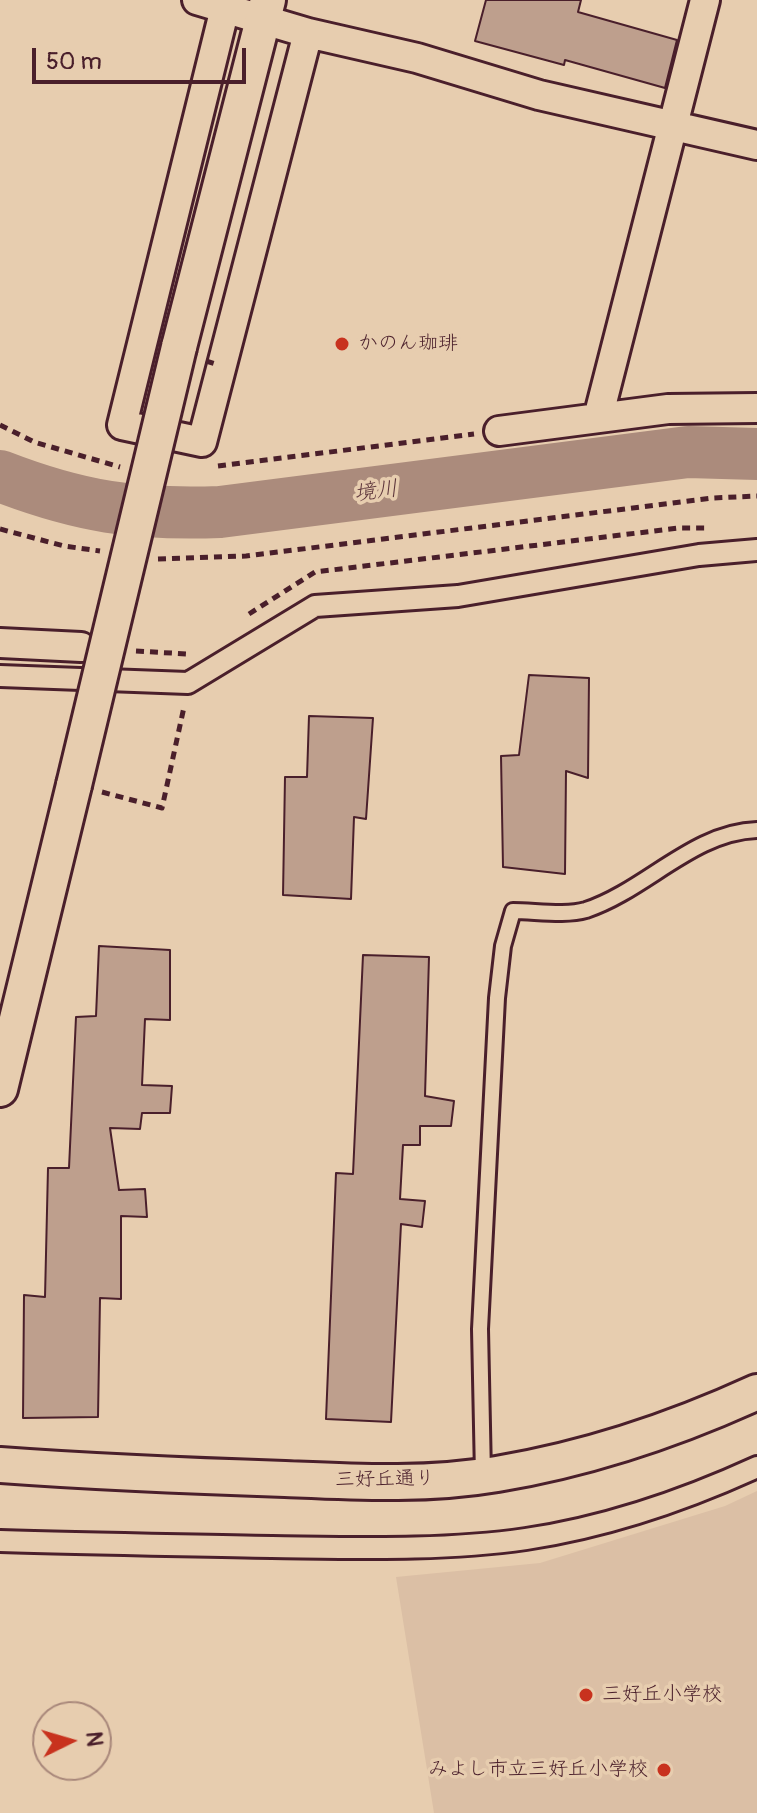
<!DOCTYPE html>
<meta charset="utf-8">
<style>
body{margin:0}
#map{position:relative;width:757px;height:1813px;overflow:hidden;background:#e7cdaf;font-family:Pangolin,sans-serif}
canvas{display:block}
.north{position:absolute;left:32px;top:1701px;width:80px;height:80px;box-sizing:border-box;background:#e7cdaf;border:2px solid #a8877a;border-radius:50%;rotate:85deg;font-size:22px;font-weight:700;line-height:32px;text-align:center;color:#4a1f2b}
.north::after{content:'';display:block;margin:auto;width:28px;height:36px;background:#c8321e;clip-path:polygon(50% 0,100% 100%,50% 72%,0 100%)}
.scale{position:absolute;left:32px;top:48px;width:214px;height:36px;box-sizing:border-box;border:4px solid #4a1f2b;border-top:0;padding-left:10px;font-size:24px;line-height:28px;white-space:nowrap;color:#4a1f2b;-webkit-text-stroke:6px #e7cdaf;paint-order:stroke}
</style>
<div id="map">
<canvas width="757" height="1813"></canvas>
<div class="north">N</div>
<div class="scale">50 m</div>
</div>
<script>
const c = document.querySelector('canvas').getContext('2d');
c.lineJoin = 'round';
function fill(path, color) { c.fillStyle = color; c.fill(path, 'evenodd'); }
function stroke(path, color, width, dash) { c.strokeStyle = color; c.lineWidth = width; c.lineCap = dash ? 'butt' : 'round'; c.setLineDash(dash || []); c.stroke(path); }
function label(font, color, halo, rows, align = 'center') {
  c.font = font + ' Pangolin,"Klee One",sans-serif'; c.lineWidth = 7; c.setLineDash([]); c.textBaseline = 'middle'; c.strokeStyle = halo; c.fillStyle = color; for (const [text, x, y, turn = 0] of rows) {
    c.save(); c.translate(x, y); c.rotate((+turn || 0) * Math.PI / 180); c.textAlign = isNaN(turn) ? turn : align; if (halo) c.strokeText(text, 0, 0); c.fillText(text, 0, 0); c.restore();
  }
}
const built = new Path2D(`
 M 757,1491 L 757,1813 L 434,1813 L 396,1577 L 540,1563 L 725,1506 Z`);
const river = new Path2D(`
 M 0,476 C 80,507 135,515 220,512 L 688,452 L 757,454`);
const building = new Path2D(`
 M 486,0 L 581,0 L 578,12 L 677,40 L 665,88 L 565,60 L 564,65 L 475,41 Z
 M 529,675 L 589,678 L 588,778 L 566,771 L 565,874 L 503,867 L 501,756 L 519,755 Z
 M 309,716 L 373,718 L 366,819 L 354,817 L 351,899 L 283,895 L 285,777 L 307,777 Z
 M 99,946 L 170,950 L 170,1020 L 145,1019 L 142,1085 L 172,1086 L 170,1113 L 142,1113 L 140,1129 L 110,1128 L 119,1190 L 145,1189 L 147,1217 L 121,1216 L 121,1299 L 100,1298 L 98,1417 L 23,1418 L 24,1295 L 45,1297 L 48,1168 L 69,1168 L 76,1017 L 96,1016 Z
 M 363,955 L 429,957 L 425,1096 L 454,1101 L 451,1126 L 420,1126 L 420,1145 L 403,1145 L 400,1199 L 425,1201 L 422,1227 L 401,1224 L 391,1422 L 326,1419 L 336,1173 L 353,1174 Z`);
const path = new Path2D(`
 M 0,425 L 34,442 L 120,467
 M 218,466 L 474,434
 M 0,529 L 64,546 L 100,551
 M 158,559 L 246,556 L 713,498 L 757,496
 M 249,614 L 315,572 L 679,528 L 708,528
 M 136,651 L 187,654 L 187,657
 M 102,792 L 162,808 L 184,707`);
const service = new Path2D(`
 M 483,1475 L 480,1329 L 497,998 L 503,946 L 513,911 C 535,911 566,916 586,910 C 646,890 693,832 757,830`);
const pedestrian = new Path2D(`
 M 0,676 L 188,683 L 315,606 L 458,596 L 699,555 L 757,550
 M 0,1541 C 91,1544 182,1545 272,1547 C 357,1548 443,1551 526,1539 C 606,1527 685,1500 757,1467`);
const minor = new Path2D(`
 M 197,0 L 308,33 L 417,58 L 539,95 L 757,145
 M 225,8 L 122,425 L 202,442 L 308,33
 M 598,418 L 705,0
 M 499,431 L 668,409 L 757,408
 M 0,643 L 81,647`);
const tertiary = new Path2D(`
 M 179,347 L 268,0
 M 0,1089 L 74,785
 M 0,1465 C 95,1472 190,1476 285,1479 C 356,1482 427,1486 497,1474 C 587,1459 674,1430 757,1392`);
const pathBridge = new Path2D(`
 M 206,361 L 219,365`);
const tertiaryBridge = new Path2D(`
 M 74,785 L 179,347`);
const markers = [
 [342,344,8,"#c8321e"],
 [586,1695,8,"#c8321e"],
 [664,1770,8,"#c8321e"]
];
const poiNames = [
 ["かのん珈琲",358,344],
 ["三好丘小学校",602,1695],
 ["みよし市立三好丘小学校",648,1770,"right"]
];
const streetNames = [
 ["三好丘通り",385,1480,-1]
];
const waterNames = [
 ["境川",376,492,-7]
];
fill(built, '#dbbfa5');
stroke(river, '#ab8b7c', 52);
fill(building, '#be9f8d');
stroke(building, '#4a1f2b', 2);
stroke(service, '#4a1f2b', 20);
stroke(pedestrian, '#4a1f2b', 26);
stroke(minor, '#4a1f2b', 34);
stroke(tertiary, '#4a1f2b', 40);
stroke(path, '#4a1f2b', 5, [8, 6]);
stroke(service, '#e7cdaf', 14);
stroke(pedestrian, '#e7cdaf', 20);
stroke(minor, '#e7cdaf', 28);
stroke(tertiary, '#e7cdaf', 34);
stroke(tertiaryBridge, '#4a1f2b', 40, []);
stroke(pathBridge, '#4a1f2b', 5, [8, 6]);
stroke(tertiaryBridge, '#e7cdaf', 34);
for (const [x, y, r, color] of markers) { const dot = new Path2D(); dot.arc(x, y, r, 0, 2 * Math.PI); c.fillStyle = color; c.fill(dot); stroke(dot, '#e7cdaf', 3); }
label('20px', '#4a1f2b', '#e7cdaf', poiNames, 'left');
label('20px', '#4a1f2b', '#e7cdaf', streetNames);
label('italic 22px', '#5d353b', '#e7cdaf', waterNames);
</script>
